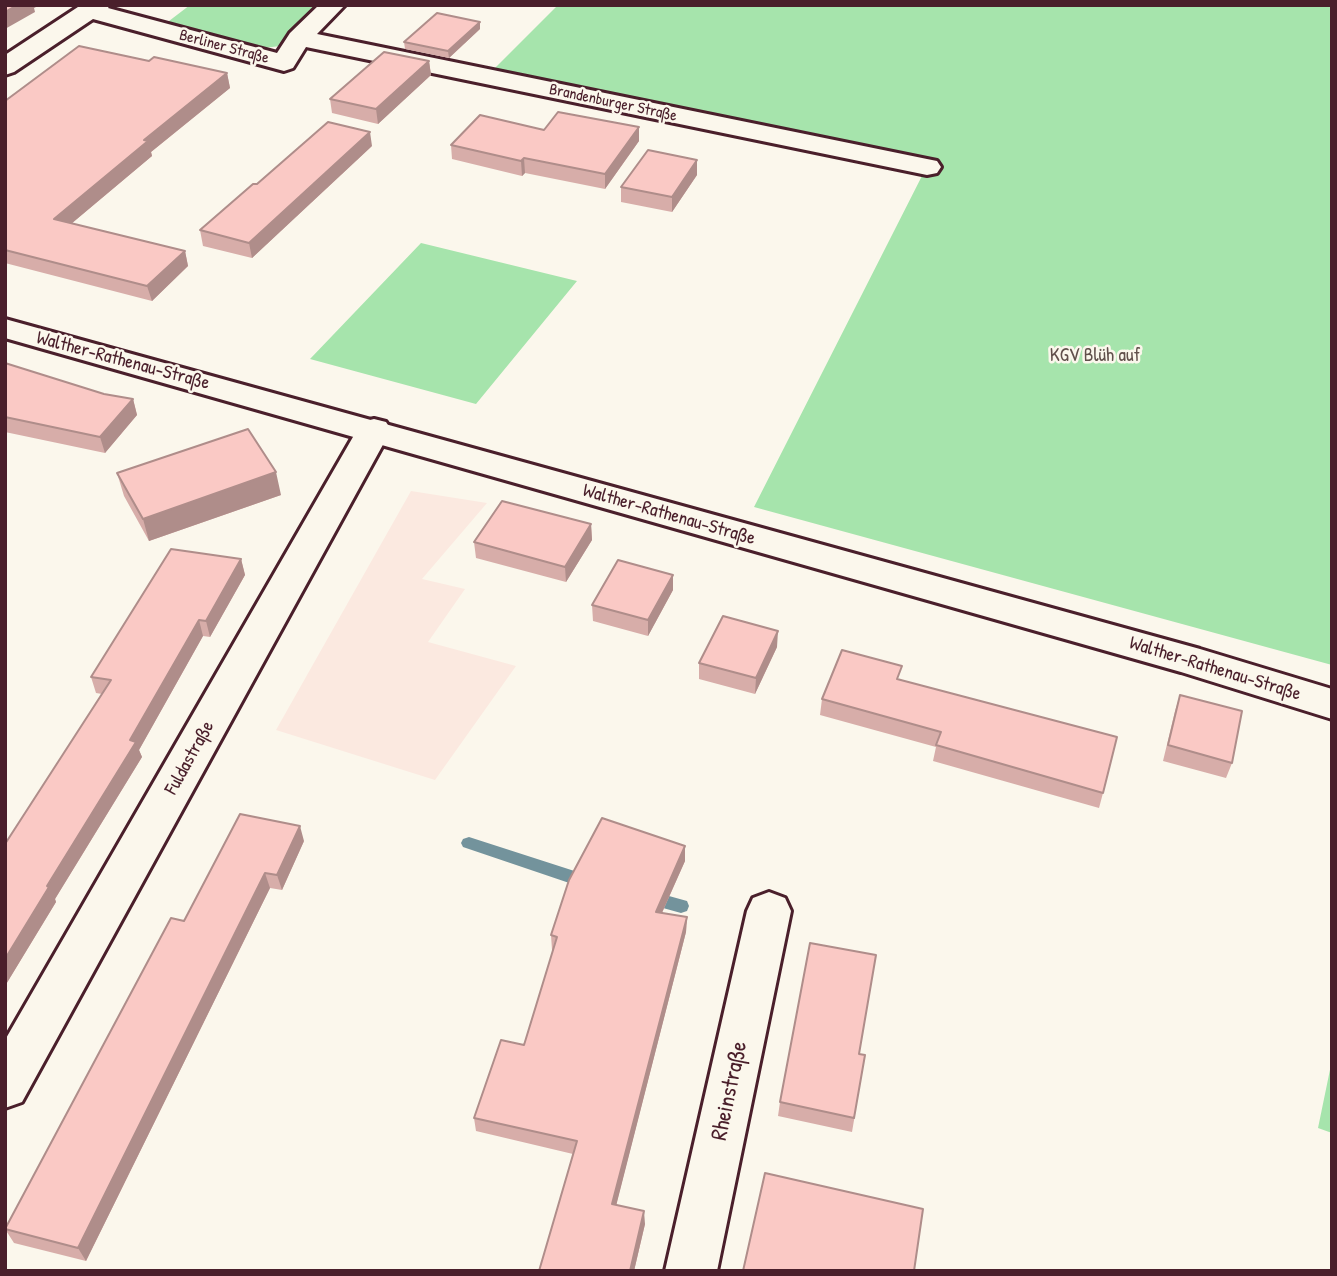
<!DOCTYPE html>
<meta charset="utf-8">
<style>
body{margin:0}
#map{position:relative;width:1337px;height:1276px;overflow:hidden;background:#fbf7ec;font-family:"Patrick Hand",sans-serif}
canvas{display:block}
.frame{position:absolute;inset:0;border:7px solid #4a1f2b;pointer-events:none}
</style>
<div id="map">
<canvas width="1337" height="1276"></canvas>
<div class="frame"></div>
</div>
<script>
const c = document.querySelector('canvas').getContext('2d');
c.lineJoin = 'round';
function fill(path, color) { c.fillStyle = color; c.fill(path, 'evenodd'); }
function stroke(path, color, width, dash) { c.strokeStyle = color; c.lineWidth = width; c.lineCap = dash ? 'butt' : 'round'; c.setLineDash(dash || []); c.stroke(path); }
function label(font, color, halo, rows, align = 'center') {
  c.font = font + ' "Patrick Hand",sans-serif'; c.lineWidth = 5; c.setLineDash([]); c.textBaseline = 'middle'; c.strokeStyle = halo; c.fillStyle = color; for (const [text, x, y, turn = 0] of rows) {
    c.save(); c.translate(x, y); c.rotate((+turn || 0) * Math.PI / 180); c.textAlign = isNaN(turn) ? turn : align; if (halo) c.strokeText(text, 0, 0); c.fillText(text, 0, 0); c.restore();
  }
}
const built = new Path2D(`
 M 411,491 L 487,503 L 422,579 L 465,589 L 428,642 L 516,666 L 435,780 L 276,730 Z`);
const green = new Path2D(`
 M 190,5 L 324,5 L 280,46 L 256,49 L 169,28 L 169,21 Z
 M 558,5 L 1332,5 L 1332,665 L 754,507 L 926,168 L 495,68 Z
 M 421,243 L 577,281 L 476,404 L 310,359 Z
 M 1332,1060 L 1332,1133 L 1318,1128 Z`);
const stream = new Path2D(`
 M 469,837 L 593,877 L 595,882 L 593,887 L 587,889 L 463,847 L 461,843 L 463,839 Z
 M 651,891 L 687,901 L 689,906 L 687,911 L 681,913 L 645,903 L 643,898 L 645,893 Z`);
const street = new Path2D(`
 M 81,5 L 110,5 L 108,8 L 277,53 L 290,33 L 319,5 L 345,5 L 317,34 L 927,159 L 937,161 L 941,167 L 937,173 L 927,175 L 306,47 L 293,68 L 284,71 L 93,19 L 14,72 L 5,75 L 5,55 Z
 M 374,419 L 386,422 L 391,430 L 22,1102 L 5,1108 L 5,1040 L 357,430 L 362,422 Z
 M 769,892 L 785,898 L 791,911 L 717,1271 L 665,1271 L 747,911 L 753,898 Z`);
const secondary = new Path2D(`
 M 5,319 L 1200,649 L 1332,689 L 1332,719 L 1181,672 L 5,338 Z`);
const wall = new Path2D(`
 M 480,29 L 449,58 L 405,49 L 404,42 Z
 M 149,61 L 227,73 L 230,88 L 151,152 L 152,156 L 71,224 L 185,251 L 188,266 L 152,301 L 5,263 L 5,101 Z
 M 429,61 L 431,75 L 378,124 L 332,113 L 330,99 Z
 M 639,127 L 639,141 L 605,189 L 525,173 L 522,176 L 452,159 L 451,145 L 544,130 Z
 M 372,146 L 252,258 L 203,246 L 200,230 L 257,184 Z
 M 697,175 L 672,212 L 621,202 L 621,187 Z
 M 5,363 L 104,394 L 133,399 L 137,415 L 105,453 L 5,432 Z
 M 117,473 L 281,495 L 149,541 L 124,496 Z
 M 591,524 L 592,540 L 566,582 L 476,558 L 474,542 Z
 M 241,559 L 245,575 L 210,637 L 203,636 L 139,750 L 142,757 L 55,899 L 56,902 L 5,986 L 5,844 L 102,694 L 96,693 L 91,677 Z
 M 673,575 L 673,590 L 648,636 L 593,621 L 592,605 Z
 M 777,647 L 755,694 L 699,679 L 699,663 Z
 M 900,679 L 1103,793 L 1099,808 L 933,761 L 936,747 L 820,715 L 822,699 Z
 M 1180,695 L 1232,763 L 1226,778 L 1163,761 L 1175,711 Z
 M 304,841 L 282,890 L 270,888 L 86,1261 L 14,1243 L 5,1229 L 184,921 Z
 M 685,846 L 685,861 L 662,913 L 687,917 L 686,932 L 616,1205 L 645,1224 L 634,1271 L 573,1154 L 476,1131 L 474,1118 L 524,1045 L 553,950 L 552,950 L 551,935 Z
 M 859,1054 L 865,1055 L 852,1132 L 778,1116 L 780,1102 Z`);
const shadedWall = new Path2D(`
 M 17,5 L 40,5 L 34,8 L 35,12 L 5,29 L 5,12 Z
 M 480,22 L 480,29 L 449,58 L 448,51 Z
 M 429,61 L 431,75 L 378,124 L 376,109 Z
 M 227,73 L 230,88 L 151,152 L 152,156 L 59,234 L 54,219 L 144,140 Z
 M 639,127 L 639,141 L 605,189 L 605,174 Z
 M 370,132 L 372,146 L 252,258 L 249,243 Z
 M 524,158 L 525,173 L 522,176 L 521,161 Z
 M 697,160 L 697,175 L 672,212 L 672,197 Z
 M 185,251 L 188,266 L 152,301 L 147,286 Z
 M 133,399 L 137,415 L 105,453 L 100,437 Z
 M 276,472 L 281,495 L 149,541 L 143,519 Z
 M 591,524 L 592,540 L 566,582 L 565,567 Z
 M 241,559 L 245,575 L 210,637 L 206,621 Z
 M 673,575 L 673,590 L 648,636 L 648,620 Z
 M 199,620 L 203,636 L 139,750 L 142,757 L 55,899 L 56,902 L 5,986 L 5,959 Z
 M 778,631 L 777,647 L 755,694 L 756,678 Z
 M 300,826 L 304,841 L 282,890 L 277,875 Z
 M 685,846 L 685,861 L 656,926 L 656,912 Z
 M 265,873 L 270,888 L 86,1261 L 78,1248 Z
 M 687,917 L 686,932 L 613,1218 L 612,1204 Z
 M 644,1211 L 645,1224 L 634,1271 L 630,1271 Z`);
const building = new Path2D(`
 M 5,5 L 17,5 L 5,12 Z
 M 437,13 L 480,22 L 448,51 L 404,42 Z
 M 79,46 L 149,61 L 154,57 L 227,73 L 144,140 L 148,141 L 54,219 L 185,251 L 147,286 L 5,250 L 5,101 Z
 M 384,52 L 429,61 L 376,109 L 330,99 Z
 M 558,112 L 639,127 L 605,174 L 524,158 L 521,161 L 451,145 L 480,115 L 544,130 Z
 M 328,122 L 370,132 L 249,243 L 200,230 L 253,184 L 257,184 Z
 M 648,150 L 697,160 L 672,197 L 621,187 Z
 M 5,363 L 104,394 L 133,399 L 100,437 L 5,417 Z
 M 248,429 L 276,472 L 143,519 L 117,473 Z
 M 502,501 L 591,524 L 565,567 L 474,542 Z
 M 171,549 L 241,559 L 206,621 L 199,620 L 130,740 L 136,742 L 47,886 L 49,887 L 5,959 L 5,844 L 111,680 L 91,677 Z
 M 618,560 L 673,575 L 648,620 L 592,605 Z
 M 723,616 L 778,631 L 756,678 L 699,663 Z
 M 842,650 L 902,666 L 897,679 L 1117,737 L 1103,793 L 936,745 L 941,732 L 822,699 Z
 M 1180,695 L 1242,711 L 1232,763 L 1168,745 Z
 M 240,814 L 300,826 L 277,875 L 265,873 L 78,1248 L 5,1229 L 171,918 L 184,921 Z
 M 602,818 L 685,846 L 656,912 L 687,917 L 612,1204 L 644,1211 L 630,1271 L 539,1271 L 577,1141 L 474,1118 L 501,1040 L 524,1045 L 557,937 L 551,935 L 569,880 Z
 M 810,943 L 876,955 L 859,1054 L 865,1055 L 854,1118 L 780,1102 Z
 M 765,1173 L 923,1209 L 914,1271 L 743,1271 Z`);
const farStreetnames = [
 ["Berliner Straße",224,47,15],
 ["Brandenburger Straße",613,103,12]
];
const parkNames = [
 ["KGV Blüh auf",1095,356]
];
const streetNames = [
 ["Walther-Rathenau-Straße",123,361,15],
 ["Walther-Rathenau-Straße",669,515,16],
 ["Walther-Rathenau-Straße",1215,669,17],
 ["Fuldastraße",190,758,-61]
];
const nearStreetnames = [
 ["Rheinstraße",730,1091,-78]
];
fill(built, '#fbe9e0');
fill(green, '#a6e4ac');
fill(stream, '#73939c');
stroke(street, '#4a1f2b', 6);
stroke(secondary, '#4a1f2b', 6);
fill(street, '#fbf7ec');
fill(secondary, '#fbf7ec');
fill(wall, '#d7ada9');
fill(shadedWall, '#af8d8a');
fill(building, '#fac9c5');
stroke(building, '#af8d8a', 2);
label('16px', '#4a1f2b', '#fbf7ec', farStreetnames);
label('19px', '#61504b', '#fbf7ec', parkNames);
label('19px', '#4a1f2b', '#fbf7ec', streetNames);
label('23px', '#4a1f2b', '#fbf7ec', nearStreetnames);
</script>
